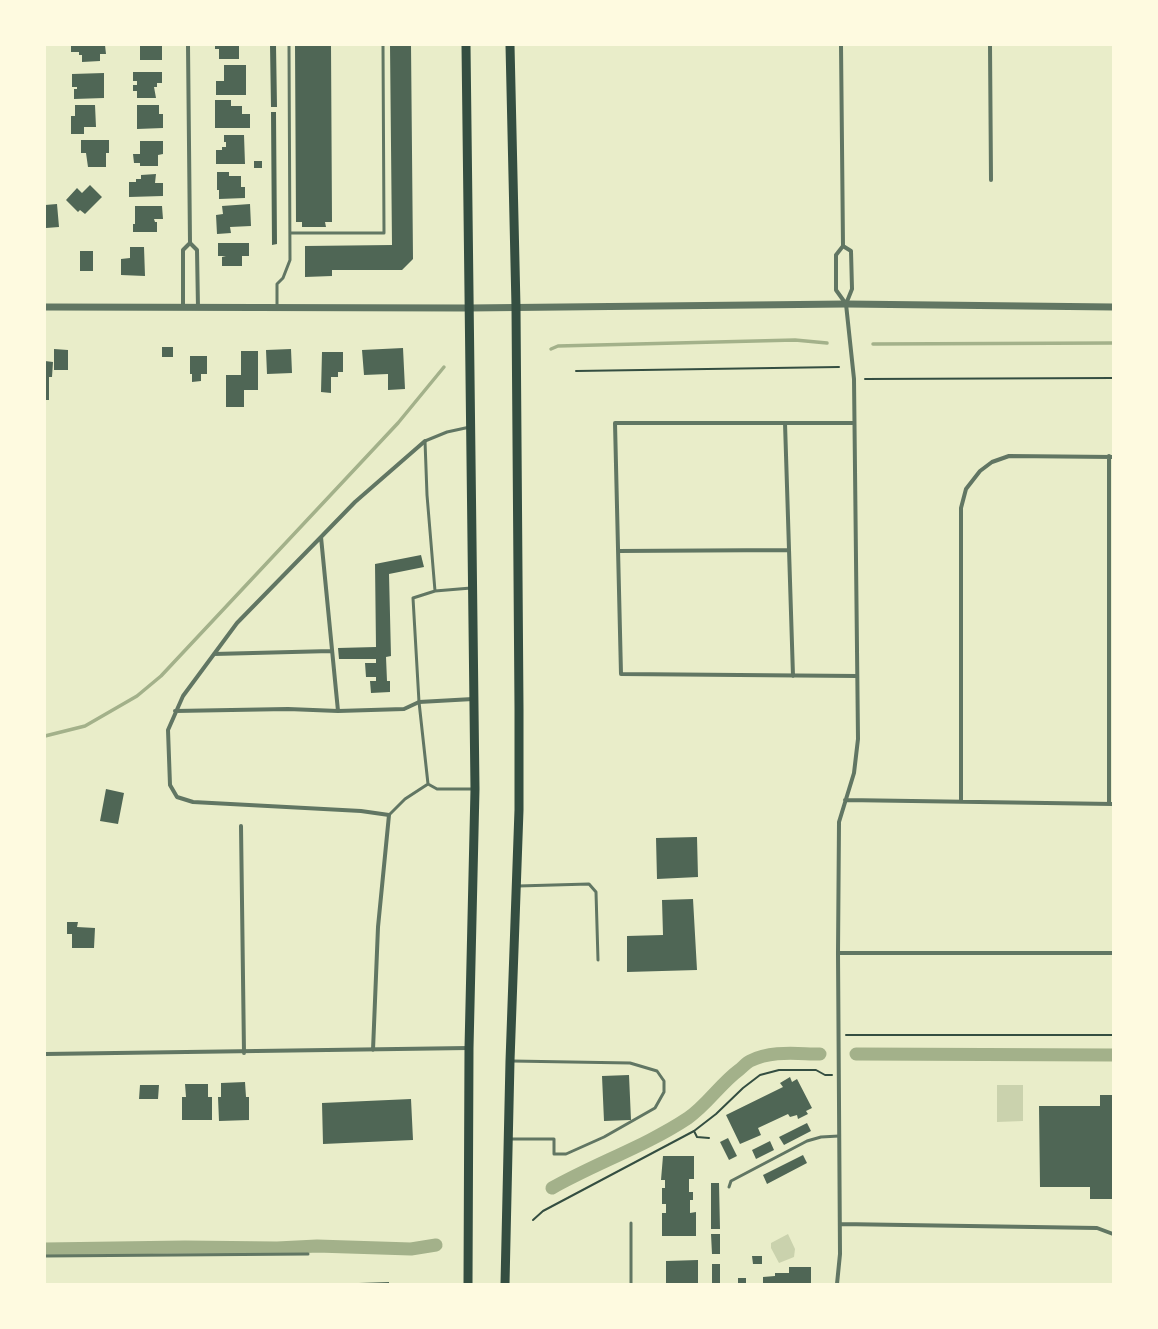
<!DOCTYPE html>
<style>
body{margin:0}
#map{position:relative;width:1158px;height:1329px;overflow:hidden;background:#e9edc9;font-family:"Asap Condensed",sans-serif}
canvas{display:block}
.frame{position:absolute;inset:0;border:46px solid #fefae0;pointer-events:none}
</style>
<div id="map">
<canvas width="1158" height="1329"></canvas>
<div class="frame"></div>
</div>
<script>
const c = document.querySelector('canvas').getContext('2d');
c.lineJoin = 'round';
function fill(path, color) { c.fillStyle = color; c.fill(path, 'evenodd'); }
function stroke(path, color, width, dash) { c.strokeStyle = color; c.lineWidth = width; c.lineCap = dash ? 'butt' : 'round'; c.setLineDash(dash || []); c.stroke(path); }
const green = new Path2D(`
 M 997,1085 L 1023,1085 L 1023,1121 L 997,1122 Z
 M 788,1234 L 795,1249 L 794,1257 L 779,1263 L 771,1248 L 771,1243 Z`);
const stream = new Path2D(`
 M 873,344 L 1113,343
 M 551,349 L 558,346 L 795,340 L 827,343
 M 45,736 L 85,726 L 137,696 L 161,676 L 398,423 L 444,367`);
const canal = new Path2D(`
 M 856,1054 L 1113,1055
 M 552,1188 C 596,1163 646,1146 688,1118 C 707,1105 720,1084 739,1070 C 743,1067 746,1063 750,1061 C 772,1050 797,1054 820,1054
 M 45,1249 L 185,1247 L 277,1248 L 317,1246 L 411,1249 L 436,1245`);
const building = new Path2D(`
 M 71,45 L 105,45 L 106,54 L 100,54 L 100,61 L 82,62 L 82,55 L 79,55 L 79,52 L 71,52 Z
 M 140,45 L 162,46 L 162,60 L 140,60 Z
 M 215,45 L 239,45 L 239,59 L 219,59 L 219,49 L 215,49 Z
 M 270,45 L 276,45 L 277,107 L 271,107 Z
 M 295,45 L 331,45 L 332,222 L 325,222 L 326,227 L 302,227 L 302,222 L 296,222 Z
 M 390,45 L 411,45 L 413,259 L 402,270 L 332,270 L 332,276 L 305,277 L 305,246 L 392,245 Z
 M 224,65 L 246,65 L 246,95 L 216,95 L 216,81 L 224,81 Z
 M 133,72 L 162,72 L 162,83 L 157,83 L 157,87 L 154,87 L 156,98 L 137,98 L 137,91 L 133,91 L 133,85 L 137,85 L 137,81 L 133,81 Z
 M 104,73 L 104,98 L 74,99 L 74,89 L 77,89 L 77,87 L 72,87 L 72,74 Z
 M 215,100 L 231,100 L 231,106 L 242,106 L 242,114 L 250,114 L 250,128 L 215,128 Z
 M 75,105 L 95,105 L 96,127 L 84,127 L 84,134 L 71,134 L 71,116 L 75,116 Z
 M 137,105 L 159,105 L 159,114 L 163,114 L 163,128 L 137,129 Z
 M 271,112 L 276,112 L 277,244 L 272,245 Z
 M 224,135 L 244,135 L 245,164 L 216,164 L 216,150 L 222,150 L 222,147 L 226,147 L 226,142 L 224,142 Z
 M 81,140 L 109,140 L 109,153 L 106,153 L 106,167 L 88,167 L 86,153 L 81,153 Z
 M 140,141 L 163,141 L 163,154 L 158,155 L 158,166 L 140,166 L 140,163 L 134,163 L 133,154 L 140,154 Z
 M 254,161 L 262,161 L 262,168 L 254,168 Z
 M 217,172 L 229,172 L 229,176 L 241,176 L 241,187 L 245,187 L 245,198 L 219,199 L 219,190 L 217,190 Z
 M 156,174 L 155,183 L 163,183 L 163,196 L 129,197 L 129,182 L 136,182 L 136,179 L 141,179 L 141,175 Z
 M 90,185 L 102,197 L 85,214 L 80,210 L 78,212 L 66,200 L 77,188 L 82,193 Z
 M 57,204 L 59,227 L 46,228 L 45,205 Z
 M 250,204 L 251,226 L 230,227 L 231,233 L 217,234 L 216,215 L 223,214 L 222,206 Z
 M 135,206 L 162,206 L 163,219 L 154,219 L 155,222 L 157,222 L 157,232 L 133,232 L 133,224 L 135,224 Z
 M 218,243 L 249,243 L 249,256 L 242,256 L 242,266 L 222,266 L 222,257 L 226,256 L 218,256 Z
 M 130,247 L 144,247 L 145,276 L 121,275 L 121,259 L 130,258 Z
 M 80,251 L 93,251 L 93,271 L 80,271 Z
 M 162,347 L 173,347 L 173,357 L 162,357 Z
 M 403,348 L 405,389 L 388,390 L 388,374 L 364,375 L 362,350 Z
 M 54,349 L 68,350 L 68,370 L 54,370 Z
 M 291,349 L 292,373 L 267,374 L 266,350 Z
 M 241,351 L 258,351 L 258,390 L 244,390 L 244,407 L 226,407 L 226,375 L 241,375 Z
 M 322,352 L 343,352 L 343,372 L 338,372 L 338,377 L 331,377 L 331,393 L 321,392 Z
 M 190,356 L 207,356 L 207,374 L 201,374 L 201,381 L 192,382 L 192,374 L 190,374 Z
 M 45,361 L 53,362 L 52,377 L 49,377 L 49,400 L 45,400 Z
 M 421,555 L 424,567 L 389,574 L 391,656 L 386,657 L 387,681 L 390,681 L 390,692 L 371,693 L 370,681 L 376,681 L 376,677 L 366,677 L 365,663 L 376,663 L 376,659 L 339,659 L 338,648 L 376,647 L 375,564 Z
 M 106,789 L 124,793 L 118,824 L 100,821 Z
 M 697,837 L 698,877 L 657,879 L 656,838 Z
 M 693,899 L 697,970 L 627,972 L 627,936 L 663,935 L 662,900 Z
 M 67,922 L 78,922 L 77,927 L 95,928 L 94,948 L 72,948 L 72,934 L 67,934 Z
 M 629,1075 L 631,1120 L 604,1121 L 602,1076 Z
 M 790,1077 L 792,1082 L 797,1079 L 812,1108 L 806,1111 L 808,1114 L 798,1119 L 797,1115 L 790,1117 L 788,1114 L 758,1128 L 761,1135 L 740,1144 L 726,1115 L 783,1087 L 780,1083 Z
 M 245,1082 L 246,1097 L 249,1097 L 249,1120 L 219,1121 L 218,1097 L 221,1097 L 221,1083 Z
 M 185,1084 L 208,1084 L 208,1097 L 212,1097 L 212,1120 L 182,1120 L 182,1097 L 186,1097 Z
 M 140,1085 L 159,1085 L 158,1099 L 139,1099 Z
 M 1100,1095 L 1113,1095 L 1113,1199 L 1090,1199 L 1090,1187 L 1040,1187 L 1039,1106 L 1100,1106 Z
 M 411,1099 L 413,1140 L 323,1144 L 322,1103 Z
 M 807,1123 L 811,1131 L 784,1145 L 779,1137 Z
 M 728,1138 L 737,1156 L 729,1160 L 720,1142 Z
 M 770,1141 L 774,1150 L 756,1159 L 752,1150 Z
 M 803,1155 L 807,1163 L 767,1184 L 763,1175 Z
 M 663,1156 L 694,1156 L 694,1179 L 689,1179 L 689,1192 L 693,1192 L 693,1200 L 690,1200 L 690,1213 L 696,1212 L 696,1236 L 662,1236 L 662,1213 L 666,1213 L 666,1204 L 662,1204 L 662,1188 L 665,1188 L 665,1180 L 661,1180 Z
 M 711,1183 L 719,1183 L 720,1229 L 711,1229 Z
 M 711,1234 L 720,1234 L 720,1254 L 712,1254 Z
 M 752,1256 L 762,1256 L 762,1264 L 753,1264 Z
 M 698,1260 L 698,1283 L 666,1283 L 666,1261 Z
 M 712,1264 L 720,1264 L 720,1284 L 712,1284 Z
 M 789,1267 L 811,1267 L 811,1284 L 763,1284 L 763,1277 L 775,1276 L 775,1273 L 789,1273 Z
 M 738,1278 L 746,1278 L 746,1284 L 738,1284 Z
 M 389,1282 L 389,1284 L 359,1284 L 359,1283 Z`);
const path = new Path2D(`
 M 576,371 L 839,367
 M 865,379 L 1113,378
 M 846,1035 L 1113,1035
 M 694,1131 L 697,1137 L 709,1138
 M 533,1220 L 543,1211 L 694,1131 L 716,1114 L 743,1088 L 760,1075 L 779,1070 L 816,1070 L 825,1075 L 832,1075`);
const service = new Path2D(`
 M 290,233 L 384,233 L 383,45
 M 277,308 L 277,284 L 283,278 L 290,260 L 289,45
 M 471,588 L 435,591 L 413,598 L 419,702 L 428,784 L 437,789 L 474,789
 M 435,591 L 427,495 L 425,441 L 447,432 L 470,427
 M 389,815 L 405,799 L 428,784
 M 518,886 L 589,884 L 596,892 L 598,960
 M 510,1139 L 554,1139 L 554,1154 L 566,1154 L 604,1137 L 655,1108 L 664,1092 L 664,1081 L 657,1071 L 630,1063 L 512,1061
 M 729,1187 L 731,1181 L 807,1141 L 821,1137 L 839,1136
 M 631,1223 L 631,1284
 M 45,1256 L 308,1254`);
const minor = new Path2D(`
 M 841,45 L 843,246
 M 990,45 L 991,180
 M 190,243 L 197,250 L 198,308
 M 183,308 L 183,250 L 190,243 L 188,45
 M 785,423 L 793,676
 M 854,423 L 615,423 L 621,674 L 857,676
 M 1109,456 L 1109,804
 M 321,537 L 237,623 L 183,696 L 168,730 L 170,785 L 177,797 L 193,802 L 361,811 L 389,815 L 378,927 L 373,1050
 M 618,551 L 789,550
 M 214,654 L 331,651
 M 175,711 L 288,709 L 338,711 L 404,709 L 419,702 L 473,699
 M 338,711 L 321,537 L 355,502 L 425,441
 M 845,800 L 1113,804
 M 961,801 L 961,508 L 966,489 L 980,471 L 992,462 L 1009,456 L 1113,457
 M 241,826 L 244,1053
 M 838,953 L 1113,953
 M 45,1054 L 468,1048
 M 840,1224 L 1097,1228 L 1113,1234
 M 837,1284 L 840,1254 L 838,953 L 839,822 L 854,773 L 858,739 L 854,379 L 846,304 L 852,289 L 851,251 L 843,246 L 836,255 L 836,290 L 846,304`);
const tertiary = new Path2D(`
 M 45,307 L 468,308 L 846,304 L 1113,307`);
const primary = new Path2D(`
 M 466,45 L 475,789 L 469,1048 L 468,1284
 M 505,1284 L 510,1061 L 519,810 L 519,709 L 516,307 L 510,45`);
fill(green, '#cad2ad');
stroke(stream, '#a3b18a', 3.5);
stroke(canal, '#a3b18a', 13);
fill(building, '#4f6655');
stroke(path, '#344e41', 2);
stroke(service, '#617663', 3);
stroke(minor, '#617663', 4);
stroke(tertiary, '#617663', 7);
stroke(primary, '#344e41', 9);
</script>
